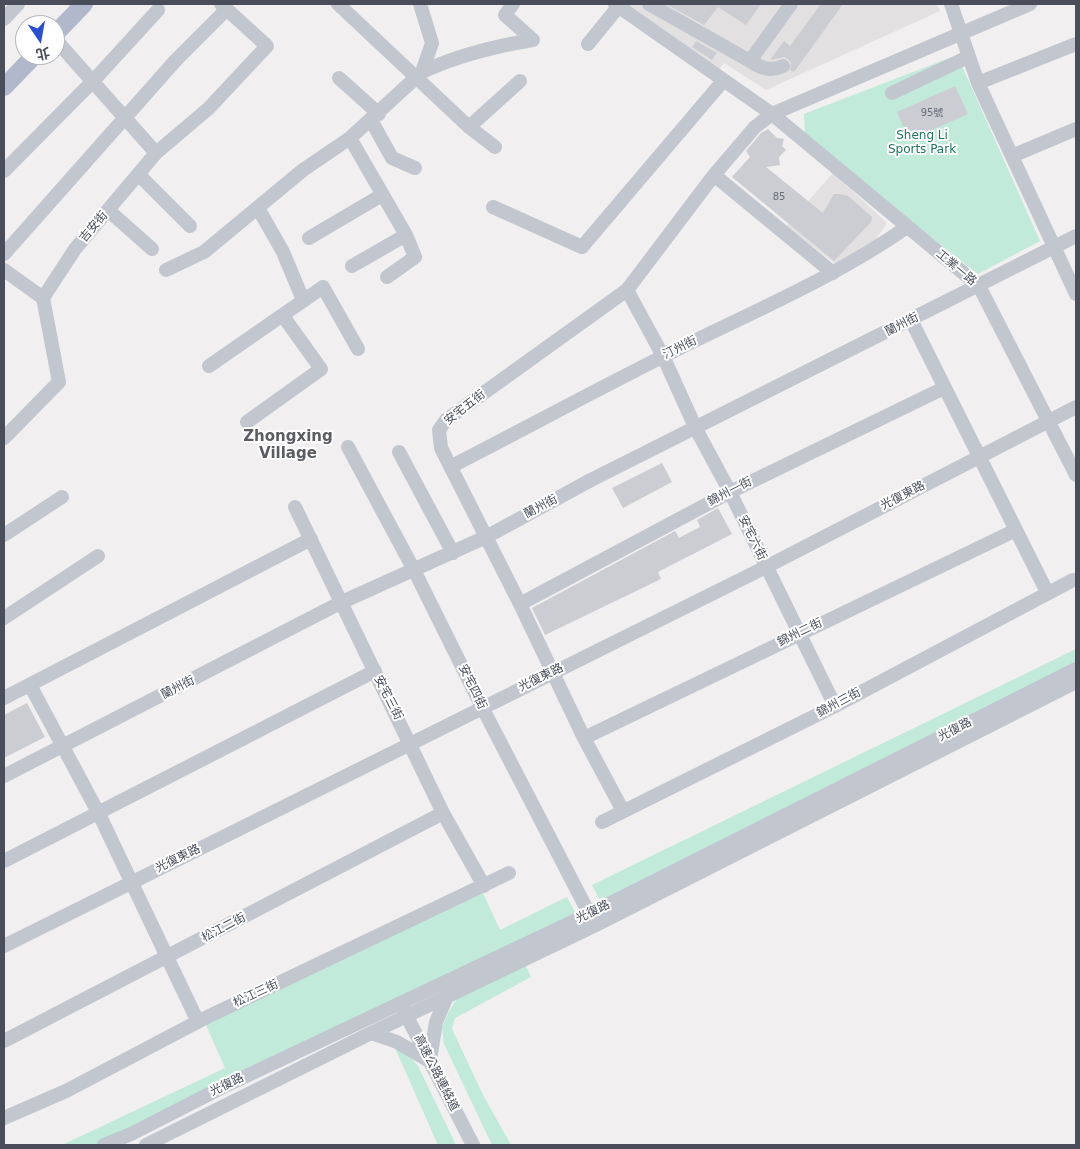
<!DOCTYPE html>
<meta charset="utf-8">
<style>
body{margin:0}
#map{position:relative;width:1080px;height:1149px;overflow:hidden;background:#f1efef;font-family:"DejaVu Sans","Noto Sans TC",sans-serif}
canvas{display:block}
.frame{position:absolute;inset:0;border:5px solid #494e5a;pointer-events:none}
.north{position:absolute;left:15px;top:15px;width:50px;height:50px;box-sizing:border-box;background:#fff;border:1px solid #b6b8bd;border-radius:50%;rotate:168deg;font-size:14px;font-weight:700;line-height:20px;text-align:center;color:#494e5a}
.north::after{content:'';display:block;margin:auto;width:18px;height:22px;background:#2c4fce;clip-path:polygon(50% 0,100% 100%,50% 72%,0 100%)}
</style>
<div id="map">
<canvas width="1080" height="1149"></canvas>
<div class="frame"></div>
<div class="north">北</div>
</div>
<script>
const c = document.querySelector('canvas').getContext('2d');
c.lineJoin = 'round';
function fill(path, color) { c.fillStyle = color; c.fill(path, 'evenodd'); }
function stroke(path, color, width, dash) { c.strokeStyle = color; c.lineWidth = width; c.lineCap = dash ? 'butt' : 'round'; c.setLineDash(dash || []); c.stroke(path); }
function label(font, color, halo, rows, align = 'center') {
  c.font = font + ' "DejaVu Sans","Noto Sans TC",sans-serif'; c.lineWidth = 4; c.setLineDash([]); c.textBaseline = 'middle'; c.strokeStyle = halo; c.fillStyle = color; for (const [text, x, y, turn = 0] of rows) {
    c.save(); c.translate(x, y); c.rotate((+turn || 0) * Math.PI / 180); c.textAlign = isNaN(turn) ? turn : align; if (halo) c.strokeText(text, 0, 0); c.fillText(text, 0, 0); c.restore();
  }
}
const education = new Path2D(`
 M 623,4 L 937,4 L 940,11 L 766,90 L 724,63 L 719,70 Z
 M 833,173 L 887,223 L 874,242 L 838,266 L 786,226 Z`);
const green = new Path2D(`
 M 957,55 L 1040,241 L 978,274 L 805,137 L 804,114 Z
 M 1076,649 L 1076,665 L 602,904 L 592,885 Z
 M 482,891 L 500,930 L 567,897 L 576,914 L 130,1132 L 96,1145 L 62,1145 L 225,1068 L 205,1023 Z
 M 525,964 L 531,977 L 455,1018 L 452,1029 L 483,1095 L 511,1145 L 492,1145 L 444,1044 L 442,1027 L 449,1011 L 458,997 Z
 M 395,1048 L 407,1054 L 418,1066 L 456,1145 L 438,1145 Z`);
const building = new Path2D(`
 M 666,4 L 761,4 L 746,25 L 718,7 L 704,25 Z
 M 821,4 L 843,4 L 794,72 L 790,70 L 791,63 L 788,59 L 784,57 L 770,60 L 784,41 L 790,46 Z
 M 696,41 L 717,53 L 712,60 L 692,47 Z
 M 955,86 L 968,114 L 909,140 L 897,112 Z
 M 768,129 L 777,138 L 784,139 L 782,146 L 786,150 L 779,157 L 780,165 L 766,167 L 823,213 L 834,194 L 841,194 L 848,196 L 872,217 L 871,222 L 834,261 L 732,177 L 750,157 L 746,151 L 761,133 Z
 M 662,463 L 672,482 L 623,508 L 612,488 Z
 M 718,508 L 732,534 L 658,572 L 661,579 L 545,635 L 532,608 L 675,531 L 679,538 L 692,531 L 700,527 L 697,520 Z
 M 27,703 L 45,737 L 4,758 L 4,715 Z`);
const minor = new Path2D(`
 M 338,4 L 469,127 L 495,147
 M 615,4 L 772,114 L 979,286 L 1076,475
 M 649,4 L 750,61 L 791,4
 M 951,4 L 978,83 L 1076,294
 M 4,19 L 18,4
 M 55,39 L 156,153
 M 588,44 L 619,6
 M 750,61 C 761,68 770,72 783,66
 M 422,72 C 456,56 496,46 533,40 L 505,15 L 513,4
 M 339,78 L 379,114
 M 978,83 L 1076,44
 M 892,93 L 968,57
 M 371,120 L 392,158 L 415,168
 M 469,127 L 520,81
 M 350,138 L 406,235 L 415,257 L 387,277
 M 1012,156 L 1076,129
 M 4,171 L 94,80 L 158,10
 M 138,174 L 190,226
 M 714,175 L 833,273
 M 493,207 L 582,247 L 723,81
 M 258,208 L 283,252 L 303,300
 M 108,210 L 152,249
 M 309,238 L 382,195
 M 4,254 L 176,60 L 227,9
 M 352,266 L 406,235
 M 4,270 L 43,298
 M 166,270 L 204,252 L 303,170 L 350,138 L 422,72 L 432,43 L 420,4
 M 627,290 L 663,356 L 696,429 L 730,492 L 835,706
 M 911,320 L 1047,592
 M 209,366 L 323,287 L 358,349
 M 247,422 L 321,369 L 283,316
 M 4,438 L 59,382 L 43,298 L 75,249 L 156,153 L 209,108 L 267,46 L 221,4
 M 348,447 L 414,570 L 482,707 L 593,921
 M 399,452 L 453,553
 M 452,466 C 528,427 603,386 680,348 C 757,310 837,276 907,227
 M 295,507 L 443,813 L 484,886
 M 4,535 L 62,497
 M 520,604 L 730,492 L 944,388
 M 4,618 L 98,556
 M 30,685 L 99,814 L 198,1022
 M 4,698 L 311,539
 M 584,738 L 1016,530
 M 4,776 L 342,602 L 486,537 L 591,480 L 1076,236
 M 623,811 L 584,738 L 520,604 L 441,448 L 439,430 L 446,420 L 627,290 L 714,175 L 755,127 L 772,114 L 1030,4
 M 602,822 L 835,706 L 1073,580
 M 4,861 L 375,671
 M 4,946 L 766,567 L 1076,407
 M 403,1009 L 473,1145
 M 371,1033 L 397,1042 L 431,1062
 M 4,1041 L 443,813
 M 430,1060 L 436,1022 L 447,996
 M 4,1118 L 66,1091 L 203,1019 L 509,873
 M 104,1145 L 131,1134 L 225,1086 L 589,914 L 1076,669
 M 146,1145 L 371,1033 L 596,925 L 1076,682`);
const major = new Path2D(`
 M 55,34 L 84,4
 M 4,87 L 35,55`);
const numberNames = [
 ["95號",932,113],
 ["85",779,197]
];
const parkNames = [
 ["Sheng Li",922,136],
 ["Sports Park",922,150]
];
const streetNames = [
 ["吉安街",94,227,-50],
 ["工業一路",956,268,40],
 ["蘭州街",902,325,-27],
 ["汀州街",680,348,-26],
 ["安宅五街",465,408,-38],
 ["錦州一街",730,492,-27],
 ["光復東路",903,496,-27],
 ["蘭州街",541,507,-28],
 ["安宅六街",752,538,64],
 ["錦州二街",800,633,-26],
 ["光復東路",541,678,-26],
 ["安宅四街",472,687,64],
 ["蘭州街",178,688,-27],
 ["安宅三街",388,698,63],
 ["錦州三街",839,703,-28],
 ["光復路",955,730,-27],
 ["光復東路",178,859,-26],
 ["光復路",593,912,-26],
 ["松江二街",224,928,-28],
 ["松江三街",256,994,-25],
 ["高速公路連絡道",436,1073,63],
 ["光復路",227,1085,-26]
];
const quarterNames = [
 ["Zhongxing",288,437],
 ["Village",288,454]
];
fill(education, '#e2e0e0');
fill(green, '#c1eada');
fill(building, '#cccdd3');
stroke(minor, '#c1c6cf', 14);
stroke(major, '#b1b8cb', 18);
label('10px', '#6a6e78', null, numberNames);
label('12px', '#21745d', '#fff', parkNames);
label('12px', '#494e5a', '#fff', streetNames);
label('bold 15px', '#5c5d63', '#fff', quarterNames);
</script>
